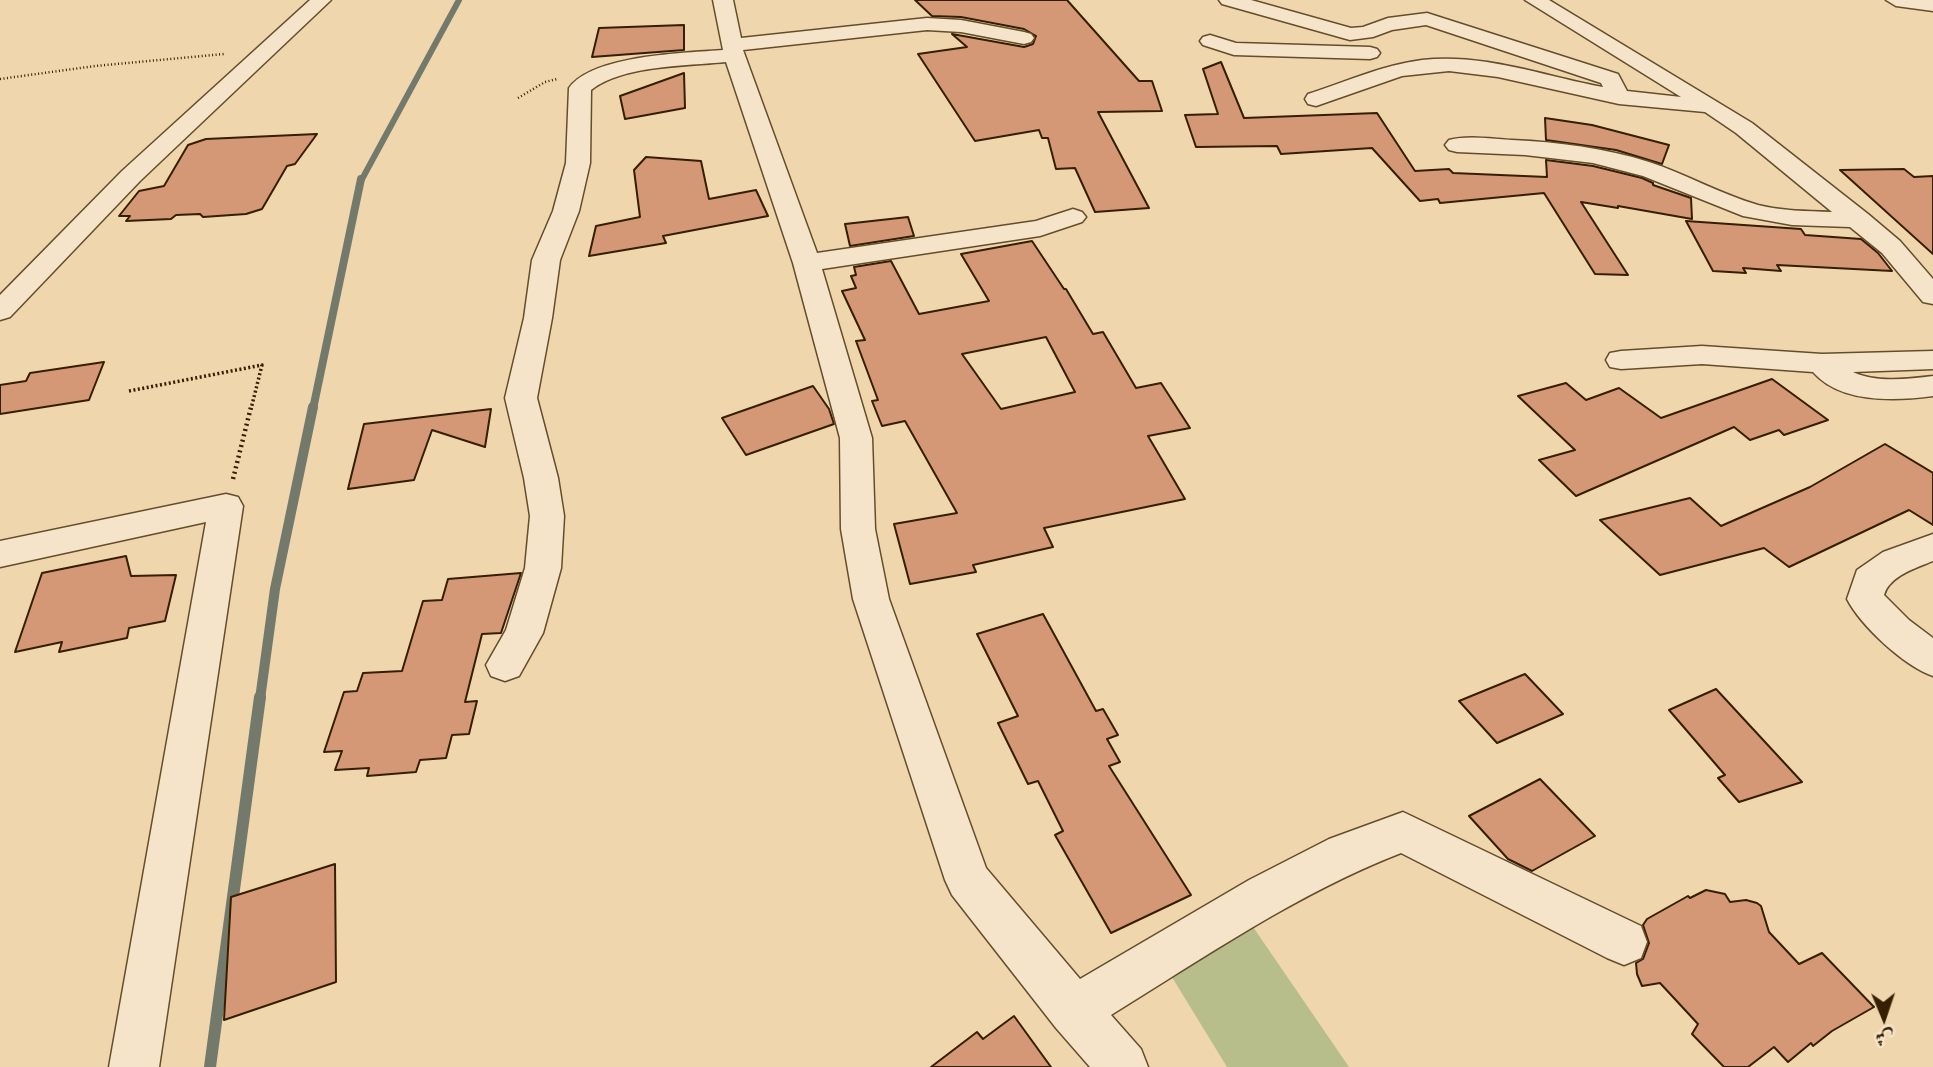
<!DOCTYPE html>
<meta charset="utf-8">
<style>
body{margin:0}
#map{position:relative;width:1933px;height:1067px;overflow:hidden;background:#efd6ac;font-family:"Gentium Book Plus",Amiri,serif}
canvas{display:block}
.north{position:absolute;left:1849px;top:983px;width:70px;height:70px;-webkit-text-stroke:5px #f5e4c9;paint-order:stroke;rotate:178deg;font-size:19px;font-weight:700;line-height:28px;text-align:center;color:#351f00}
.north::after{content:'';display:block;margin:auto;width:24px;height:32px;background:#351f00;clip-path:polygon(50% 0,100% 100%,50% 72%,0 100%)}
</style>
<div id="map">
<canvas width="1933" height="1067"></canvas>
<div class="north">ش</div>
</div>
<script>
const c = document.querySelector('canvas').getContext('2d');
c.lineJoin = 'round';
function fill(path, color) { c.fillStyle = color; c.fill(path, 'evenodd'); }
function stroke(path, color, width, dash) { c.strokeStyle = color; c.lineWidth = width; c.lineCap = dash ? 'butt' : 'round'; c.setLineDash(dash || []); c.stroke(path); }
const green = new Path2D(`
 M 1251,924 L 1349,1067 L 1227,1067 L 1167,969 Z`);
const streamFar3 = new Path2D(`
 M 361,181 L 459,0`);
const streamFar2 = new Path2D(`
 M 313,409 L 361,179`);
const streamFar1 = new Path2D(`
 M 260,699 L 275,589 L 313,407`);
const stream = new Path2D(`
 M 210,1067 L 260,697`);
const building = new Path2D(`
 M 915,0 L 1067,0 L 1139,81 L 1152,81 L 1162,111 L 1098,112 L 1149,208 L 1095,212 L 1075,168 L 1056,169 L 1048,138 L 1042,138 L 1039,130 L 975,141 L 918,54 L 967,47 L 952,34 L 1024,47 L 1033,44 L 1036,36 L 1024,29 L 961,17 L 932,16 Z
 M 684,25 L 684,50 L 592,57 L 599,28 Z
 M 1221,62 L 1244,118 L 1377,113 L 1415,171 L 1449,169 L 1453,173 L 1547,177 L 1546,160 L 1593,166 L 1642,178 L 1653,183 L 1653,185 L 1691,198 L 1692,219 L 1618,206 L 1618,208 L 1581,202 L 1628,275 L 1595,274 L 1544,193 L 1440,203 L 1438,199 L 1420,201 L 1372,148 L 1281,154 L 1277,146 L 1196,147 L 1185,115 L 1218,114 L 1203,69 Z
 M 684,73 L 685,108 L 625,119 L 620,96 Z
 M 1545,118 L 1592,125 L 1669,145 L 1662,164 L 1616,150 L 1546,140 Z
 M 317,134 L 295,164 L 287,166 L 262,209 L 246,214 L 203,217 L 200,214 L 176,215 L 171,219 L 126,221 L 130,216 L 119,216 L 139,191 L 164,186 L 188,145 L 206,139 Z
 M 646,157 L 701,161 L 709,199 L 756,190 L 768,216 L 663,236 L 666,243 L 589,256 L 596,226 L 640,217 L 634,170 Z
 M 1904,169 L 1914,177 L 1933,176 L 1933,254 L 1840,170 Z
 M 908,217 L 914,236 L 850,246 L 845,224 Z
 M 1686,221 L 1801,229 L 1805,235 L 1861,239 L 1878,253 L 1892,271 L 1777,265 L 1781,271 L 1743,268 L 1746,273 L 1713,271 Z
 M 1032,241 L 1064,289 L 1066,289 L 1093,334 L 1103,332 L 1136,388 L 1161,383 L 1190,428 L 1148,436 L 1185,499 L 1044,528 L 1053,547 L 973,565 L 976,572 L 910,584 L 894,524 L 957,513 L 905,421 L 882,426 L 872,401 L 878,400 L 856,341 L 865,340 L 842,291 L 856,288 L 851,276 L 856,275 L 854,267 L 891,261 L 919,314 L 989,301 L 961,254 ZM 1046,337 L 1075,392 L 1001,409 L 962,354 Z
 M 104,362 L 89,400 L 0,414 L 0,385 L 26,381 L 30,373 Z
 M 1772,379 L 1828,420 L 1784,435 L 1779,430 L 1750,440 L 1734,427 L 1576,496 L 1539,460 L 1575,450 L 1518,396 L 1566,383 L 1586,400 L 1619,388 L 1661,418 Z
 M 813,386 L 829,409 L 834,424 L 746,455 L 722,418 Z
 M 491,409 L 485,447 L 432,430 L 414,480 L 348,489 L 364,424 Z
 M 1885,444 L 1933,473 L 1933,525 L 1909,510 L 1789,567 L 1764,548 L 1660,575 L 1600,520 L 1690,498 L 1721,526 L 1810,487 Z
 M 126,556 L 131,576 L 176,575 L 165,621 L 129,628 L 127,638 L 59,652 L 62,642 L 15,652 L 42,573 Z
 M 521,573 L 501,633 L 482,634 L 465,702 L 477,701 L 469,734 L 452,735 L 446,758 L 420,760 L 416,772 L 367,776 L 369,768 L 335,770 L 342,751 L 324,752 L 344,692 L 357,691 L 363,673 L 402,671 L 423,601 L 442,600 L 448,579 Z
 M 1043,614 L 1096,711 L 1103,709 L 1118,735 L 1107,739 L 1120,762 L 1109,766 L 1191,895 L 1111,933 L 1055,835 L 1063,831 L 1038,781 L 1028,784 L 998,723 L 1018,716 L 977,634 Z
 M 1525,674 L 1563,714 L 1497,743 L 1459,701 Z
 M 1716,689 L 1802,782 L 1739,802 L 1718,778 L 1725,775 L 1669,710 Z
 M 1540,779 L 1595,836 L 1532,871 L 1508,859 L 1469,816 Z
 M 335,864 L 336,982 L 224,1020 L 231,897 Z
 M 1706,890 L 1725,894 L 1730,902 L 1746,900 L 1757,903 L 1761,906 L 1769,932 L 1799,964 L 1822,953 L 1874,1007 L 1832,1031 L 1813,1046 L 1811,1043 L 1788,1062 L 1774,1047 L 1748,1067 L 1724,1067 L 1692,1034 L 1698,1024 L 1660,983 L 1642,986 L 1637,974 L 1636,963 L 1643,959 L 1649,943 L 1643,925 L 1647,919 L 1688,896 L 1690,898 Z
 M 1014,1016 L 1051,1067 L 931,1067 L 977,1032 L 983,1039 Z`);
const pathFar2 = new Path2D(`
 M 0,79 L 95,66 L 224,54
 M 518,98 L 545,82 L 557,79`);
const pathFar1 = new Path2D(`
 M 129,391 L 262,365 L 251,409`);
const path = new Path2D(`
 M 233,479 L 251,407`);
const street = new Path2D(`
 M 310,0 L 331,0 L 140,181 L 10,317 L 0,320 L 0,295 L 122,171 Z
 M 713,0 L 733,0 L 741,38 L 927,18 L 961,20 L 1024,32 L 1031,34 L 1034,38 L 1031,42 L 1024,44 L 961,32 L 927,30 L 743,50 L 817,253 L 1036,221 L 1073,209 L 1082,212 L 1086,217 L 1082,222 L 1040,236 L 822,269 L 872,438 L 875,529 L 889,599 L 986,868 L 1080,979 L 1249,880 L 1329,839 L 1403,812 L 1641,926 L 1647,942 L 1641,958 L 1624,965 L 1607,958 L 1401,853 C 1298,893 1205,957 1111,1015 L 1141,1049 L 1148,1067 L 1090,1067 L 1056,1028 L 952,895 L 945,880 L 853,599 L 841,529 L 840,438 L 793,263 L 726,62 C 686,66 623,65 591,90 L 590,163 L 579,211 L 560,260 L 552,318 L 537,398 L 558,478 L 564,516 L 561,568 L 543,633 L 519,676 L 505,681 L 491,676 L 486,665 L 506,630 L 525,568 L 530,516 L 524,478 L 505,398 L 524,318 L 532,260 L 553,211 L 566,163 L 569,88 C 592,55 685,53 723,50 Z
 M 1219,0 L 1251,0 L 1351,28 L 1363,27 L 1388,18 L 1427,13 L 1618,74 L 1627,91 L 1681,97 L 1525,0 L 1549,0 L 1752,123 L 1868,214 L 1900,241 L 1933,279 L 1933,304 L 1923,302 L 1882,253 L 1850,227 L 1792,225 L 1743,216 L 1643,176 L 1593,163 L 1525,155 L 1457,152 L 1449,150 L 1445,145 L 1449,140 C 1468,135 1492,139 1512,140 C 1558,142 1605,148 1649,162 C 1686,174 1720,194 1758,205 C 1782,211 1807,211 1832,212 L 1736,133 L 1705,112 L 1619,104 L 1498,77 L 1449,71 L 1402,76 L 1316,106 L 1308,104 L 1305,99 L 1308,94 C 1346,82 1382,65 1422,60 C 1484,53 1543,76 1603,87 L 1601,83 L 1426,25 L 1392,30 L 1373,37 L 1350,40 L 1222,4 Z
 M 1886,0 L 1933,0 L 1933,11 L 1896,6 Z
 M 1210,35 L 1236,43 L 1370,47 L 1377,49 L 1380,53 L 1377,57 L 1370,59 L 1234,55 L 1203,45 L 1200,41 L 1203,37 Z
 M 1702,346 L 1822,354 L 1933,351 L 1933,369 L 1853,372 C 1877,383 1907,379 1933,376 L 1933,396 C 1896,401 1841,404 1813,372 L 1702,364 L 1621,369 L 1610,367 L 1606,360 L 1610,353 L 1621,351 Z
 M 226,494 L 238,497 L 243,506 L 159,1067 L 109,1067 L 206,522 L 0,567 L 0,541 Z
 M 1933,534 L 1933,561 C 1916,568 1889,576 1884,595 L 1909,620 L 1933,638 L 1933,676 C 1904,666 1861,626 1847,599 L 1857,570 L 1883,552 Z`);
fill(green, '#b7be8b');
stroke(streamFar3, '#737a6b', 6);
stroke(streamFar2, '#737a6b', 8);
stroke(streamFar1, '#737a6b', 10);
stroke(stream, '#737a6b', 12);
fill(building, '#d49876');
stroke(building, '#351f00', 2);
stroke(street, '#644d2b', 3);
stroke(pathFar2, '#351f00', 2.5, [1, 2.5]);
stroke(pathFar1, '#351f00', 3.5, [2, 2.5]);
stroke(path, '#351f00', 4.5, [2, 3.5]);
fill(street, '#f5e4c9');
</script>
